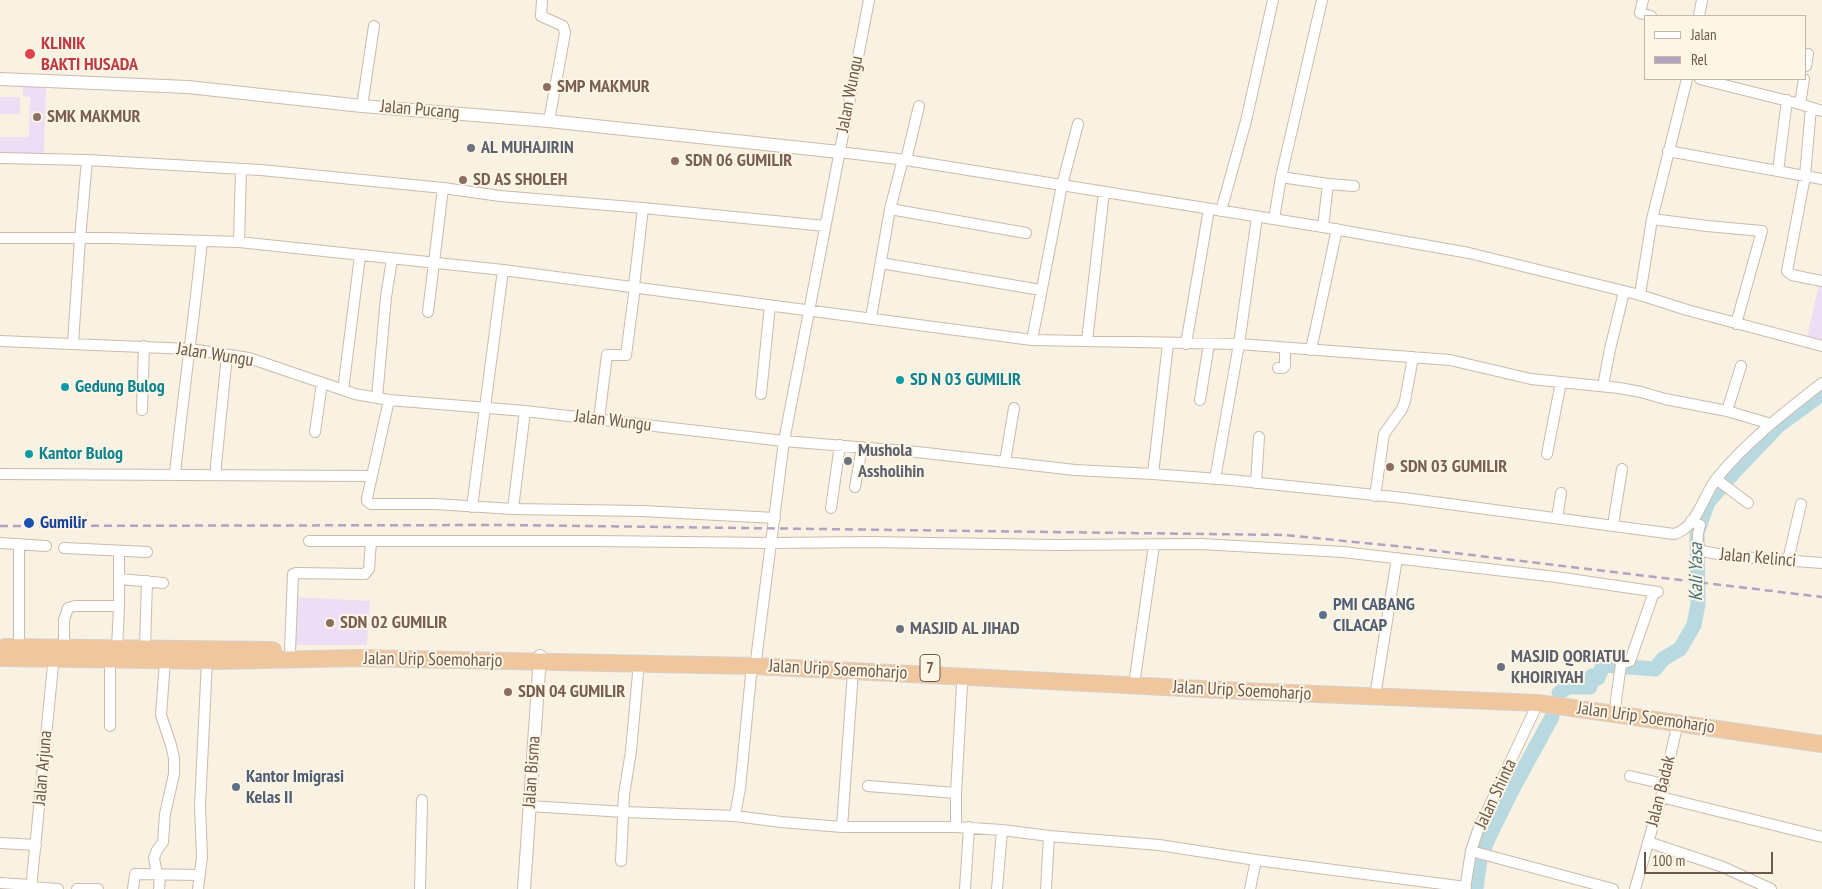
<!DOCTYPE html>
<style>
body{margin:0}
#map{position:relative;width:1822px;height:889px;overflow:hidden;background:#f9f1e1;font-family:"PT Sans Narrow",sans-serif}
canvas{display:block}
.legend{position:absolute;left:1644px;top:15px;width:162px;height:65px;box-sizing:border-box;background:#fdf5e6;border:1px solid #c3b7a8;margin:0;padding:6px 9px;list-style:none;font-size:15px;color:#6d594b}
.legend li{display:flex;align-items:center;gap:10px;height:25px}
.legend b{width:25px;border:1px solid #c3b7a8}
.scale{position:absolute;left:1644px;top:852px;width:129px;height:22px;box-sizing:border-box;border:2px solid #6d594b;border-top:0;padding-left:6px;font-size:15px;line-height:18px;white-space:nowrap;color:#6d594b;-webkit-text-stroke:4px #fdf5e6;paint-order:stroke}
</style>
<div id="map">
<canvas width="1822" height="889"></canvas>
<ul class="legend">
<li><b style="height:6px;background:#fff"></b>Jalan</li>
<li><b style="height:6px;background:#b3a2c0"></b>Rel</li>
</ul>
<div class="scale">100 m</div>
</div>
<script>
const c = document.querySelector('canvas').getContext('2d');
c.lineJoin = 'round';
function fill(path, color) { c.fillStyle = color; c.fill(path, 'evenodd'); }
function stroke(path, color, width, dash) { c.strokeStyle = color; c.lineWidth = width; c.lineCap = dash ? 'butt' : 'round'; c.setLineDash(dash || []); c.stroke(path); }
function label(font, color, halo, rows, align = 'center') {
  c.font = font + ' "PT Sans Narrow",sans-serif'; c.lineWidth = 4; c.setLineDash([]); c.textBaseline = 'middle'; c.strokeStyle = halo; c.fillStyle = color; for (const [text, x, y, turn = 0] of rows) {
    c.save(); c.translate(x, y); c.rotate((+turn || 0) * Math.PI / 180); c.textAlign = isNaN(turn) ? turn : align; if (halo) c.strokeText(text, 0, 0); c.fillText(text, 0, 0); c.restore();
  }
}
const education = new Path2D(`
 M 23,86 L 46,87 L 44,154 L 0,152 L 0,137 L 29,137 L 30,97 L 23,96 Z
 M 0,97 L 20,97 L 20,114 L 0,114 Z
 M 1822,271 L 1822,345 L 1806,342 Z
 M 292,597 L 370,601 L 367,645 L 291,645 Z`);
const river = new Path2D(`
 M 1559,693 L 1568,687 L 1590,687 L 1592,676 L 1598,678 L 1603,665 L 1655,669 L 1663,659 L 1680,649 L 1694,625 L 1698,604 L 1697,533 L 1708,502 L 1735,471 L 1779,425 L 1822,394
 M 1476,889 L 1480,859 L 1488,839 L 1511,792 L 1552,717`);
const minor = new Path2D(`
 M 542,0 L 541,16 L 563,26 L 565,33 L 549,121
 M 1322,0 L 1281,177 L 1328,184 L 1354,186
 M 1643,0 L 1640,13 L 1651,16
 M 1699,16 L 1702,0
 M 1806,66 L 1808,54
 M 1700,79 L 1800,104 L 1822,111
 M 1800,104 L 1804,79
 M 362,106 L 374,26
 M 1811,108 L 1805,176 L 1787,271 L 1792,275 L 1822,281
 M 1078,124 L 1062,185 L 1032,340 L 1239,344 L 1450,360 L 1531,379 L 1619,388 L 1641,392 L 1665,399 L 1727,411 L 1771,424
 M 1668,151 L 1822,179
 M 839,152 L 906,160 L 1323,227 L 1469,253 L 1640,295 L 1687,310 L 1822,346
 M 0,158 L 87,160 L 261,170 L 443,188 L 500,196 L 643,208 L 825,226
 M 906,160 L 919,106
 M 1778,171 L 1787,100
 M 890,209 L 1026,233
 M 1221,211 L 1246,121 L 1273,0
 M 1274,219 L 1281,177
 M 1652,219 L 1707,226 L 1762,231 L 1736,324
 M 1323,227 L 1328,184
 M 0,238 L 110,238 L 239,242 L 503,270 L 1032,340
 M 239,242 L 241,170
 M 881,263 L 1041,290
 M 634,286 L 643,208
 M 1640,295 L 1652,219 L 1687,79
 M 428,312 L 443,188
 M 871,318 L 890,209 L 903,159
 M 0,341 L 190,349 L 249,358 L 355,394 L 389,400 L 525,411 L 784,441 L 917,452 L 1075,470 L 1153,474 L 1231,480 L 1404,498 L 1674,534 C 1698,527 1703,495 1717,478 C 1747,441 1785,412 1822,383
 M 1087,341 L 1104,192
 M 73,343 L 80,239 L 87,160
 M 1186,344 L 1209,209
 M 1311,350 L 1337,229
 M 1278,368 L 1283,368 L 1285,366 L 1285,348
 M 1603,386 L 1610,349 L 1624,292
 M 343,390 L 360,256
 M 761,394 L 770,305
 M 377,398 L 386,297 L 392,259
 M 389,400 L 367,498 L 367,501 L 371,504 L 435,504 L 513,509 L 642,511 L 775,518
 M 1200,400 L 1209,344
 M 142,410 L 144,346
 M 1727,411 L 1741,366
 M 599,419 L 607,355 L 626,355 L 635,287
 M 315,432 L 322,383
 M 1547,454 L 1561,382
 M 1005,462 L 1014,408
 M 0,474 L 370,476
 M 175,474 C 183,396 194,319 202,241
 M 1153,474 L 1168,344
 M 216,475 L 216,465 L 227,355
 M 1215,479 L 1239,344 L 1257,217
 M 1716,479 L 1748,503
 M 1256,483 L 1259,437
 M 855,487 L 862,447
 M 1375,496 L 1384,434 L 1402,409 L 1405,401 L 1413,357
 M 472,507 L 503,270
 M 831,508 L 840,445
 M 513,509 L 525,411
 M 1557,518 L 1561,493
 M 1691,521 L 1700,525 C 1698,532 1695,545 1702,551 L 1728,556 L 1822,563
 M 1613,525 L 1622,469
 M 309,541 L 595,541 L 772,543 L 869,542 L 1057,545 L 1201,544 L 1343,552 L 1556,577 L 1658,592
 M 0,543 L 46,546
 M 19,544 L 19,647
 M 64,548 L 147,552
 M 119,551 L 119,607
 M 1788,560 L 1801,504
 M 120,579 L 163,583
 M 64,647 L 64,620 L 68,608 L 75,606 L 116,606 L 119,607 L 117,648
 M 145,648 L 147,581
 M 290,651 L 293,574 L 296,573 L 365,574 L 369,569 L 371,541
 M 110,659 L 110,726
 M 756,660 L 784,441 L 869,0
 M 1135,678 L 1154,545
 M 1376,690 L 1397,558
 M 1615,708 L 1621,664 L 1630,661 L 1654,592
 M 1630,776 L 1664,784
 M 868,786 L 956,793
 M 1661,797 L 1822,837
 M 529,806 L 624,812 L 735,816 L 781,822 L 842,827 L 956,827 L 1002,830 L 1049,836 L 1159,845 L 1256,860 L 1466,887
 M 735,816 L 740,788 L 751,675 L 755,666
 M 842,827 L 853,671
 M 956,827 L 956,793 L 962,685 L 965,677
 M 1648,842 L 1723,867 L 1771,889
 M 0,843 L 36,845
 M 1471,851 L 1613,889
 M 621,861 L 624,795 L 631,751 L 638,673 L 641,664
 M 157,875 L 154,858 L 157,850 L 163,842 L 165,814 L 174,774 L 174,758 L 171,745 L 161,715 L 165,661
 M 0,883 L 31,885
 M 31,887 L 58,889
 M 31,889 L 54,655
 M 77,889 L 98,889
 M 133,889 L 135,874 L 199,875
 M 159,889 L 160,875
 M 198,889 L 202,857 L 200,806 L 207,661
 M 420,889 L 422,800
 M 965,889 L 969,827
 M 997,889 L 1002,830
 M 1046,889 L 1049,836
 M 1250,889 L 1256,860
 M 1465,889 L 1471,851 L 1478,830 L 1538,703
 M 1635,889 L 1661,797 L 1676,731 L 1681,723`);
const tertiary = new Path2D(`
 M 0,79 L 188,87 L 362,106 L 549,121 L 839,152
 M 524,889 L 540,656`);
const trunk = new Path2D(`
 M 5,647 L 273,650
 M 0,658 L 219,661 L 357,658 L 755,666 L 1242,691 L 1538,703 L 1822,744`);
const rail = new Path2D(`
 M 0,526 L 508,525 L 1284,535 L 1396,546 L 1822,597`);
const markers = [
 [30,54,6,"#e0444e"],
 [547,87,5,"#8d6e63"],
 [37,117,5,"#8d6e63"],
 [471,148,5,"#6b7280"],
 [675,161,5,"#8d6e63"],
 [463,180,5,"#8d6e63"],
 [900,380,5,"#0f9aa8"],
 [65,387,5,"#0f9aa8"],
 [29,454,5,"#0f9aa8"],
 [848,461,5,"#6b7280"],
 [1390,467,5,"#8d6e63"],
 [29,523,6,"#1a4fb4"],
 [1323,615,5,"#5c6f8a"],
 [330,623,5,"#8d6e63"],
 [900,629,5,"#6b7280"],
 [1501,667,5,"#6b7280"],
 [508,692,5,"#8d6e63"],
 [236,787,5,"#5c6f8a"]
];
const shields = [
 [930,668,20]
];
const shieldNames = [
 ["7",930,668]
];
const healthNames = [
 ["KLINIK",41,44],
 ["BAKTI HUSADA",41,65]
];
const educationNames = [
 ["SMP MAKMUR",557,87],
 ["SMK MAKMUR",47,117],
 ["SDN 06 GUMILIR",685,161],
 ["SD AS SHOLEH",473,180],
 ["SDN 03 GUMILIR",1400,467],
 ["SDN 02 GUMILIR",340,623],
 ["SDN 04 GUMILIR",518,692]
];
const streetNames = [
 ["Jalan Wungu",850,94,-79],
 ["Jalan Pucang",420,110,5],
 ["Jalan Wungu",215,355,9],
 ["Jalan Wungu",613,421,7],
 ["Jalan Kelinci",1758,558,5],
 ["Jalan Urip Soemoharjo",433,660,1],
 ["Jalan Urip Soemoharjo",838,670,3],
 ["Jalan Urip Soemoharjo",1242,691,3],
 ["Jalan Urip Soemoharjo",1646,718,8],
 ["Jalan Arjuna",43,768,-85],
 ["Jalan Bisma",532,772,-86],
 ["Jalan Badak",1661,791,-76],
 ["Jalan Shinta",1496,794,-65]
];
const worshipNames = [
 ["AL MUHAJIRIN",481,148],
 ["Mushola",858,451],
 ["Assholihin",858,472],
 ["MASJID AL JIHAD",910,629],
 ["MASJID QORIATUL",1511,657],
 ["KHOIRIYAH",1511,678]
];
const cultureNames = [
 ["SD N 03 GUMILIR",910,380],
 ["Gedung Bulog",75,387],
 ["Kantor Bulog",39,454]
];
const transitNames = [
 ["Gumilir",40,523]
];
const serviceNames = [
 ["PMI CABANG",1333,605],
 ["CILACAP",1333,626],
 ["Kantor Imigrasi",246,777],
 ["Kelas II",246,798]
];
const waterNames = [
 ["Kali Yasa",1697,572,-90]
];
fill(education, '#eedef5');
stroke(river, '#b8d9e0', 15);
stroke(minor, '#cabbac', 12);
stroke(tertiary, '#cabbac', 14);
stroke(trunk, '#d6d1cd', 18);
stroke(minor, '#fff', 10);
stroke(tertiary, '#fff', 12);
stroke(trunk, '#f0c69e', 16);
stroke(rail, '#b3a2c0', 2.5, [8, 5]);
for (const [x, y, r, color] of markers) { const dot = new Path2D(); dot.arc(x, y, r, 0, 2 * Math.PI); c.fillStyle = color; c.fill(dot); stroke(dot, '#fdf5e6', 2); }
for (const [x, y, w] of shields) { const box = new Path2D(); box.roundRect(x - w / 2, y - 13.5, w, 27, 4); c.fillStyle = '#fdf5e6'; c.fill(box); stroke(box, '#6d594b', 1); }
label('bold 16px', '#6d594b', null, shieldNames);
label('bold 18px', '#be3a42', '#fdf5e6', healthNames, 'left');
label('bold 18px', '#785e54', '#fdf5e6', educationNames, 'left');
label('18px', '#6d594b', '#fdf5e6', streetNames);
label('bold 18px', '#5b616d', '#fdf5e6', worshipNames, 'left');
label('bold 18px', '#0d838f', '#fdf5e6', cultureNames, 'left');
label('bold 18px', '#164399', '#fdf5e6', transitNames, 'left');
label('bold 18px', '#4e5e75', '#fdf5e6', serviceNames, 'left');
label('italic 19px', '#47747f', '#fdf5e6', waterNames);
</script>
